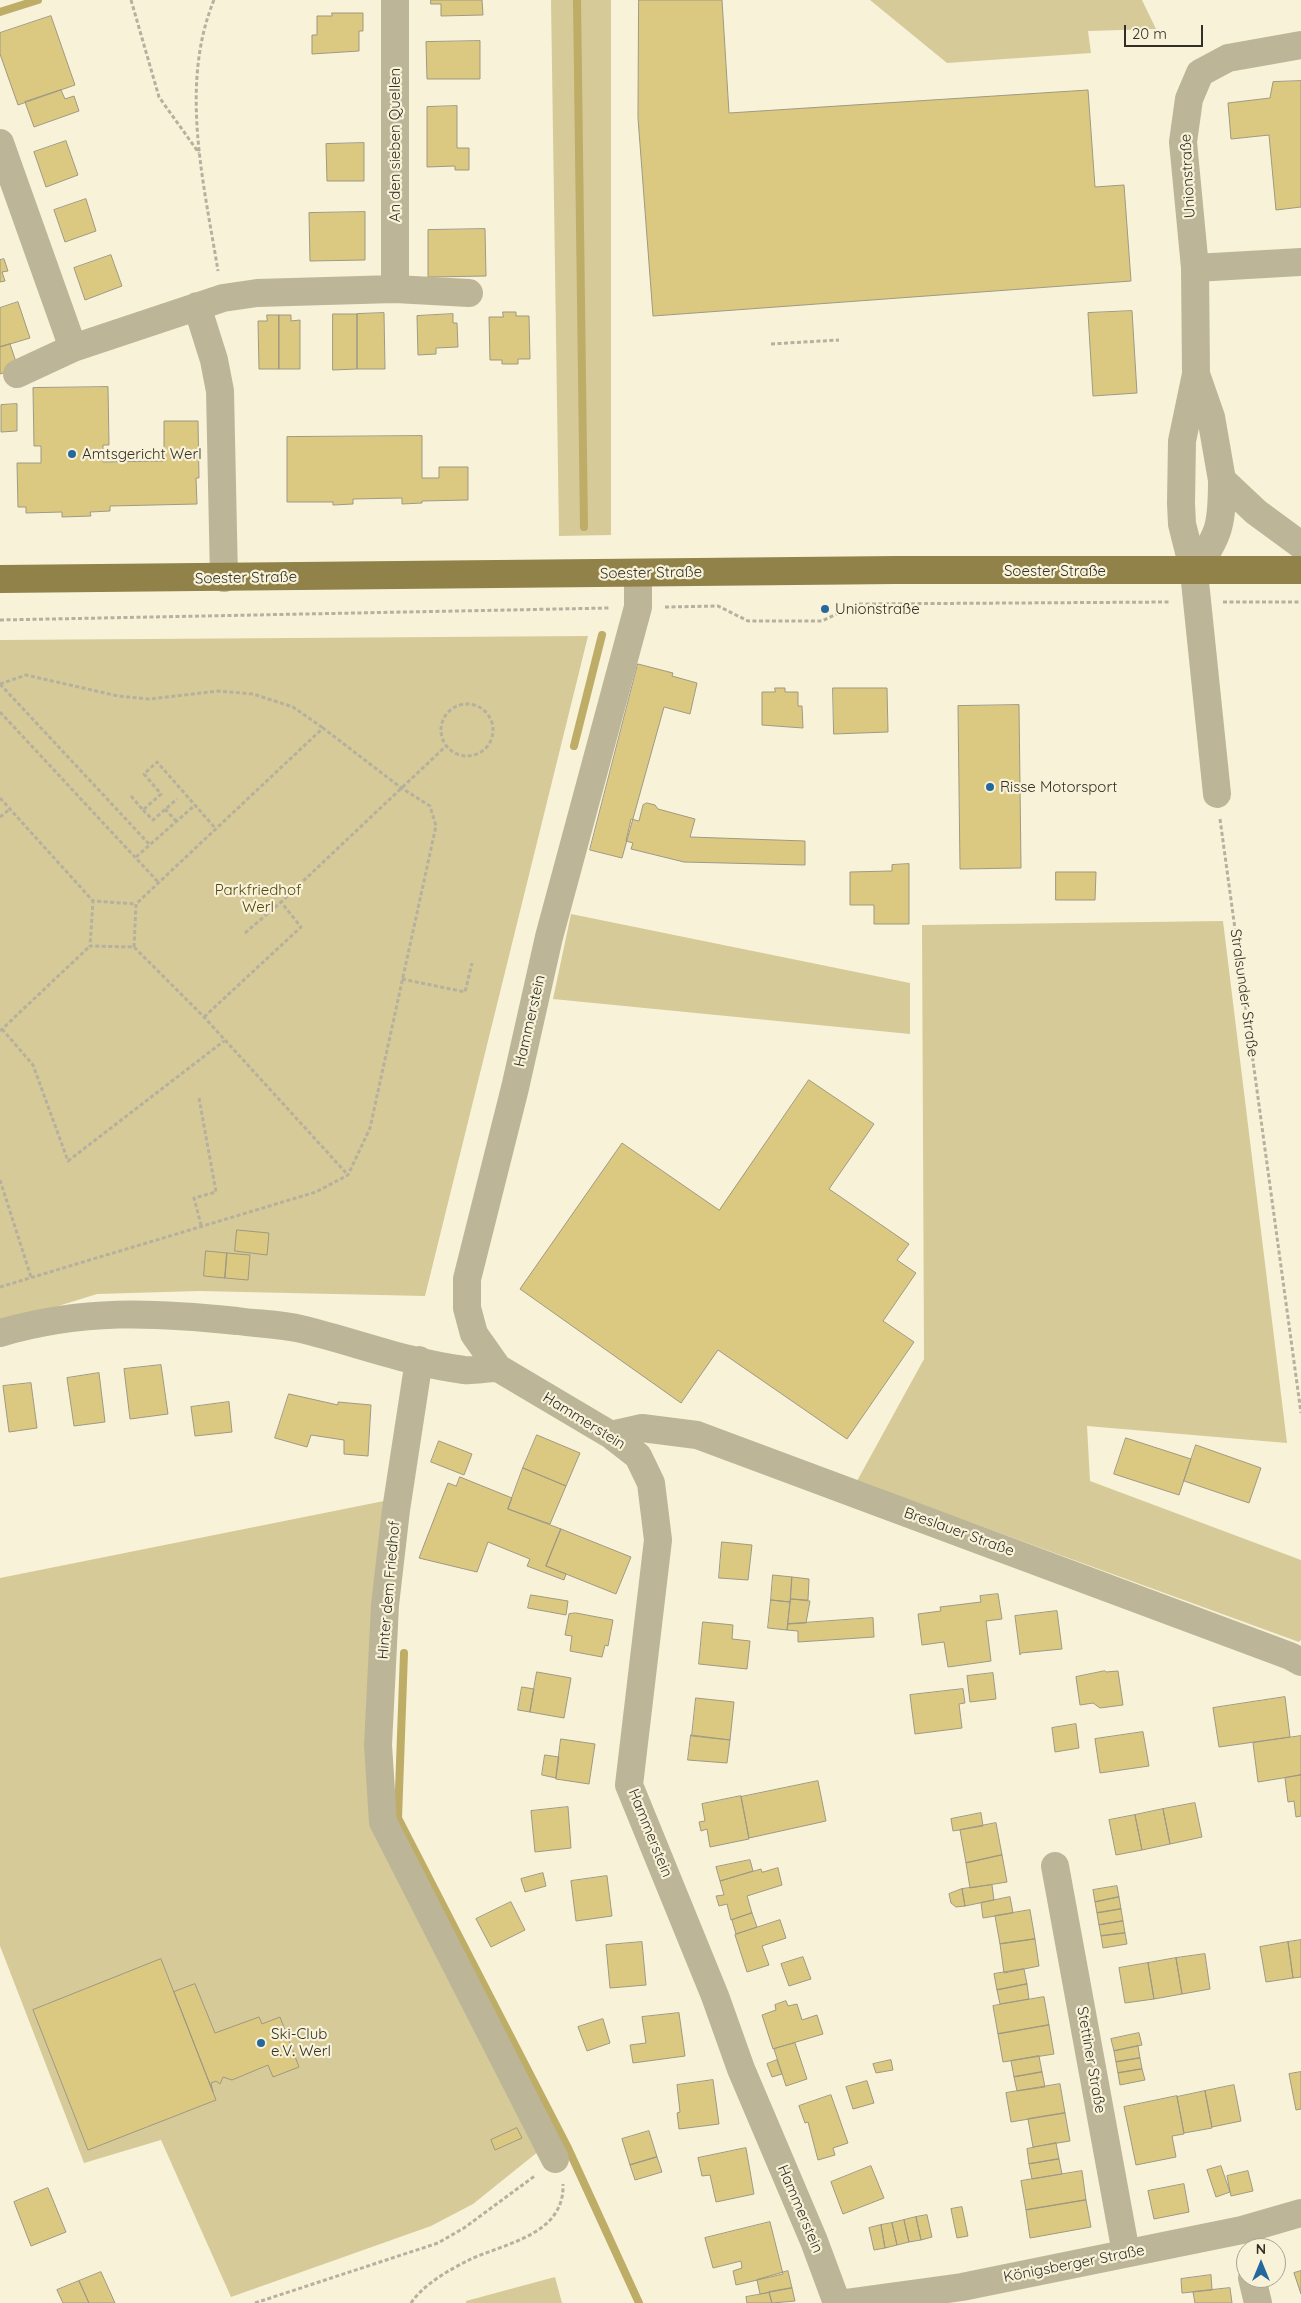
<!DOCTYPE html>
<meta charset="utf-8">
<style>
body{margin:0}
#map{position:relative;width:1301px;height:2303px;overflow:hidden;background:#f8f2d9;font-family:Quicksand,sans-serif}
canvas{display:block}
.north{position:absolute;left:1236px;top:2238px;width:50px;height:50px;box-sizing:border-box;background:#f8f2d9;border:1px solid #a9a491;border-radius:50%;rotate:0deg;font-size:14px;font-weight:700;line-height:20px;text-align:center;color:#322f26}
.north::after{content:'';display:block;margin:auto;width:18px;height:22px;background:#24689d;clip-path:polygon(50% 0,100% 100%,50% 72%,0 100%)}
.scale{position:absolute;left:1124px;top:25px;width:79px;height:22px;box-sizing:border-box;border:2px solid #322f26;border-top:0;padding-left:6px;font-size:15px;line-height:18px;white-space:nowrap;color:#322f26;-webkit-text-stroke:4px #f8f2d9;paint-order:stroke}
</style>
<div id="map">
<canvas width="1301" height="2303"></canvas>
<div class="north">N</div>
<div class="scale">20 m</div>
</div>
<script>
const c = document.querySelector('canvas').getContext('2d');
c.lineJoin = 'round';
function fill(path, color) { c.fillStyle = color; c.fill(path, 'evenodd'); }
function stroke(path, color, width, dash) { c.strokeStyle = color; c.lineWidth = width; c.lineCap = dash ? 'butt' : 'round'; c.setLineDash(dash || []); c.stroke(path); }
function label(font, color, halo, rows, align = 'center') {
  c.font = font + ' Quicksand,sans-serif'; c.lineWidth = 4.5; c.setLineDash([]); c.textBaseline = 'middle'; c.strokeStyle = halo; c.fillStyle = color; for (const [text, x, y, turn = 0] of rows) {
    c.save(); c.translate(x, y); c.rotate((+turn || 0) * Math.PI / 180); c.textAlign = isNaN(turn) ? turn : align; if (halo) c.strokeText(text, 0, 0); c.fillText(text, 0, 0); c.restore();
  }
}
const green = new Path2D(`
 M 551,0 L 611,0 L 611,535 L 559,536 Z
 M 870,0 L 1142,0 L 1156,29 L 1088,31 L 1091,53 L 947,63 Z
 M 588,636 L 425,1296 L 199,1291 L 97,1294 L 0,1324 L 0,640 Z
 M 571,914 L 910,983 L 910,1034 L 553,999 Z
 M 1223,921 L 1287,1443 L 1087,1426 L 1090,1481 L 1301,1560 L 1301,1640 L 1299,1642 L 857,1481 L 924,1359 L 922,925 Z
 M 384,1501 L 375,1826 L 539,2151 L 473,2204 L 431,2226 L 231,2297 L 161,2140 L 84,2163 L 0,1946 L 0,1578 Z
 M 555,2277 L 562,2303 L 466,2303 L 466,2301 Z`);
const stream = new Path2D(`
 M 577,0 L 584,527
 M 0,12 L 38,0
 M 574,746 L 602,635
 M 404,1653 L 398,1818 L 567,2146 L 639,2303`);
const building = new Path2D(`
 M 431,0 L 482,0 L 483,15 L 441,16 L 441,4 L 431,4 Z
 M 639,0 L 722,0 L 729,113 L 1088,90 L 1095,187 L 1124,185 L 1131,281 L 653,316 L 638,118 Z
 M 332,13 L 363,13 L 363,31 L 359,31 L 359,51 L 312,54 L 312,35 L 317,35 L 317,16 L 332,16 Z
 M 51,16 L 75,85 L 18,105 L 0,54 L 0,33 Z
 M 480,41 L 480,79 L 427,79 L 426,42 Z
 M 1301,81 L 1301,207 L 1276,210 L 1269,135 L 1231,139 L 1228,103 L 1270,98 L 1273,82 Z
 M 61,90 L 65,99 L 74,96 L 79,111 L 34,127 L 25,102 Z
 M 457,106 L 457,148 L 469,148 L 469,170 L 455,170 L 455,166 L 427,167 L 427,107 Z
 M 66,141 L 78,175 L 46,187 L 34,152 Z
 M 364,143 L 364,181 L 327,181 L 326,144 Z
 M 86,199 L 96,231 L 65,242 L 54,210 Z
 M 365,212 L 365,260 L 310,261 L 309,213 Z
 M 485,229 L 486,276 L 428,277 L 428,230 Z
 M 111,255 L 122,286 L 85,300 L 74,268 Z
 M 4,259 L 8,271 L 2,272 L 5,281 L 0,282 L 0,260 Z
 M 18,302 L 30,338 L 0,347 L 0,308 Z
 M 1132,311 L 1137,393 L 1093,396 L 1088,313 Z
 M 503,312 L 516,312 L 516,316 L 529,316 L 530,359 L 518,359 L 518,364 L 502,364 L 502,360 L 490,360 L 489,317 L 503,317 Z
 M 384,313 L 385,369 L 357,369 L 357,314 Z
 M 333,314 L 357,314 L 357,369 L 333,370 Z
 M 453,314 L 453,323 L 457,323 L 458,347 L 436,348 L 436,354 L 418,355 L 417,316 Z
 M 267,315 L 279,315 L 279,369 L 259,369 L 258,321 L 267,321 Z
 M 279,315 L 291,315 L 291,321 L 300,320 L 300,369 L 279,369 Z
 M 10,344 L 18,368 L 0,374 L 0,347 Z
 M 108,387 L 109,445 L 103,445 L 103,462 L 164,461 L 164,421 L 198,421 L 199,478 L 196,478 L 197,504 L 110,506 L 110,511 L 90,512 L 91,516 L 62,517 L 62,512 L 26,513 L 26,507 L 18,507 L 17,463 L 41,463 L 41,446 L 34,446 L 33,388 Z
 M 17,404 L 17,431 L 1,432 L 1,405 Z
 M 422,436 L 422,478 L 439,478 L 439,467 L 468,467 L 468,500 L 422,501 L 422,503 L 402,504 L 402,498 L 353,499 L 353,504 L 333,505 L 333,502 L 287,502 L 287,437 Z
 M 638,664 L 673,673 L 672,676 L 697,683 L 690,714 L 664,707 L 622,858 L 590,850 Z
 M 775,688 L 785,688 L 785,692 L 798,692 L 798,706 L 802,706 L 803,728 L 762,725 L 762,692 L 775,692 Z
 M 833,688 L 887,688 L 888,732 L 834,734 Z
 M 1019,705 L 1021,868 L 960,869 L 958,706 Z
 M 647,803 L 655,805 L 658,809 L 695,819 L 690,837 L 805,841 L 805,865 L 684,862 L 631,849 L 633,843 L 626,841 L 631,819 L 639,821 L 643,805 Z
 M 909,864 L 909,924 L 874,924 L 874,905 L 850,905 L 850,872 L 892,871 L 892,865 Z
 M 1056,872 L 1096,872 L 1095,900 L 1056,900 Z
 M 809,1080 L 874,1124 L 829,1189 L 909,1244 L 897,1260 L 916,1273 L 883,1321 L 914,1342 L 847,1439 L 718,1350 L 681,1403 L 520,1289 L 622,1143 L 719,1210 Z
 M 237,1230 L 269,1233 L 267,1255 L 235,1251 Z
 M 206,1251 L 227,1253 L 225,1278 L 204,1276 Z
 M 227,1253 L 250,1255 L 248,1280 L 225,1278 Z
 M 161,1365 L 168,1414 L 130,1419 L 124,1369 Z
 M 99,1373 L 105,1422 L 74,1426 L 67,1378 Z
 M 31,1383 L 37,1428 L 9,1432 L 3,1386 Z
 M 289,1394 L 338,1405 L 338,1402 L 371,1405 L 368,1456 L 344,1454 L 344,1440 L 311,1435 L 307,1447 L 275,1438 Z
 M 229,1402 L 232,1432 L 195,1436 L 191,1407 Z
 M 537,1435 L 580,1453 L 566,1486 L 523,1468 Z
 M 1126,1438 L 1191,1459 L 1179,1495 L 1114,1474 Z
 M 439,1441 L 472,1454 L 464,1475 L 431,1462 Z
 M 1196,1445 L 1261,1468 L 1249,1503 L 1184,1481 Z
 M 523,1468 L 566,1486 L 550,1524 L 508,1509 Z
 M 460,1477 L 512,1498 L 508,1509 L 561,1529 L 546,1566 L 566,1574 L 564,1580 L 527,1566 L 530,1559 L 488,1542 L 477,1572 L 419,1558 L 448,1483 L 456,1486 Z
 M 561,1529 L 631,1557 L 616,1594 L 546,1566 Z
 M 722,1542 L 752,1545 L 748,1580 L 719,1578 Z
 M 773,1575 L 792,1577 L 790,1602 L 771,1600 Z
 M 792,1577 L 809,1579 L 808,1600 L 791,1599 Z
 M 998,1594 L 1002,1619 L 986,1621 L 991,1661 L 948,1667 L 944,1642 L 922,1645 L 918,1614 L 941,1611 L 940,1607 L 981,1602 L 980,1596 Z
 M 531,1595 L 568,1601 L 566,1615 L 528,1608 Z
 M 791,1599 L 810,1601 L 806,1623 L 788,1624 Z
 M 771,1600 L 790,1602 L 787,1630 L 768,1628 Z
 M 1057,1611 L 1062,1649 L 1021,1653 L 1020,1655 L 1015,1616 Z
 M 576,1613 L 613,1620 L 608,1646 L 605,1645 L 602,1657 L 570,1651 L 572,1636 L 565,1635 L 569,1614 Z
 M 873,1618 L 874,1637 L 798,1642 L 798,1631 L 787,1630 L 788,1624 Z
 M 703,1622 L 733,1625 L 732,1639 L 750,1641 L 747,1669 L 699,1664 Z
 M 1105,1671 L 1106,1672 L 1118,1671 L 1123,1705 L 1100,1708 L 1093,1703 L 1080,1705 L 1076,1677 Z
 M 537,1672 L 571,1678 L 564,1718 L 530,1712 Z
 M 993,1673 L 996,1699 L 970,1702 L 967,1676 Z
 M 522,1687 L 534,1689 L 530,1712 L 518,1710 Z
 M 963,1689 L 965,1703 L 959,1704 L 962,1728 L 915,1734 L 910,1695 Z
 M 1285,1697 L 1290,1737 L 1219,1747 L 1213,1708 Z
 M 696,1698 L 734,1702 L 730,1740 L 692,1736 Z
 M 1076,1724 L 1079,1748 L 1055,1752 L 1052,1728 Z
 M 1143,1732 L 1149,1766 L 1100,1773 L 1095,1739 Z
 M 691,1735 L 730,1740 L 727,1763 L 688,1760 Z
 M 1301,1736 L 1301,1775 L 1258,1782 L 1253,1743 Z
 M 561,1739 L 595,1744 L 589,1784 L 556,1779 Z
 M 545,1755 L 559,1757 L 556,1778 L 542,1775 Z
 M 1301,1775 L 1301,1816 L 1296,1817 L 1294,1801 L 1288,1802 L 1285,1778 Z
 M 818,1781 L 826,1821 L 749,1838 L 741,1797 Z
 M 741,1796 L 749,1839 L 710,1847 L 707,1829 L 701,1831 L 699,1822 L 705,1821 L 702,1804 Z
 M 1195,1803 L 1202,1837 L 1170,1844 L 1163,1809 Z
 M 568,1807 L 571,1848 L 535,1852 L 531,1811 Z
 M 1163,1809 L 1170,1844 L 1142,1850 L 1135,1815 Z
 M 981,1813 L 983,1826 L 953,1831 L 951,1819 Z
 M 1135,1815 L 1142,1850 L 1116,1855 L 1109,1820 Z
 M 996,1823 L 1002,1855 L 966,1863 L 960,1830 Z
 M 1002,1855 L 1007,1882 L 970,1888 L 966,1863 Z
 M 750,1860 L 753,1871 L 720,1881 L 716,1867 Z
 M 778,1868 L 782,1885 L 747,1896 L 752,1913 L 731,1920 L 727,1904 L 719,1906 L 716,1896 L 724,1895 L 720,1881 L 761,1869 L 762,1872 Z
 M 543,1873 L 546,1886 L 525,1892 L 521,1879 Z
 M 607,1876 L 612,1916 L 576,1921 L 571,1881 Z
 M 992,1885 L 994,1900 L 965,1906 L 962,1889 Z
 M 1117,1886 L 1119,1897 L 1095,1902 L 1093,1890 Z
 M 962,1889 L 965,1906 L 956,1907 L 951,1903 L 949,1894 Z
 M 1010,1897 L 1013,1913 L 983,1918 L 981,1903 Z
 M 1119,1897 L 1121,1909 L 1097,1913 L 1095,1902 Z
 M 511,1902 L 525,1930 L 491,1947 L 476,1919 Z
 M 1121,1909 L 1123,1921 L 1099,1925 L 1097,1913 Z
 M 1030,1910 L 1035,1939 L 1000,1944 L 995,1916 Z
 M 752,1913 L 757,1927 L 736,1934 L 732,1920 Z
 M 780,1920 L 786,1938 L 762,1946 L 769,1965 L 747,1972 L 735,1935 Z
 M 1123,1921 L 1125,1933 L 1101,1936 L 1099,1925 Z
 M 1125,1933 L 1127,1944 L 1103,1948 L 1101,1936 Z
 M 1035,1939 L 1039,1966 L 1004,1973 L 1000,1944 Z
 M 1301,1940 L 1301,1977 L 1293,1978 L 1288,1942 Z
 M 642,1942 L 646,1985 L 610,1988 L 606,1945 Z
 M 1288,1942 L 1293,1978 L 1266,1982 L 1260,1947 Z
 M 1205,1954 L 1210,1989 L 1182,1994 L 1176,1958 Z
 M 803,1957 L 811,1979 L 789,1986 L 781,1964 Z
 M 1176,1958 L 1182,1994 L 1154,1999 L 1148,1963 Z
 M 161,1959 L 216,2100 L 88,2150 L 33,2010 Z
 M 1148,1963 L 1154,1999 L 1125,2003 L 1119,1968 Z
 M 1024,1969 L 1027,1984 L 997,1990 L 994,1974 Z
 M 195,1984 L 215,2033 L 259,2017 L 262,2024 L 280,2017 L 299,2067 L 273,2077 L 268,2065 L 232,2080 L 223,2077 L 220,2084 L 216,2081 L 211,2083 L 213,2092 L 174,1992 Z
 M 1027,1984 L 1029,1999 L 1000,2004 L 997,1990 Z
 M 1044,1997 L 1049,2025 L 998,2034 L 993,2006 Z
 M 786,2001 L 788,2006 L 797,2004 L 802,2020 L 817,2015 L 823,2034 L 773,2049 L 762,2015 L 776,2010 L 775,2005 Z
 M 679,2013 L 685,2056 L 633,2063 L 630,2045 L 646,2043 L 642,2017 Z
 M 603,2019 L 610,2043 L 587,2051 L 578,2027 Z
 M 1049,2025 L 1054,2054 L 1003,2062 L 998,2034 Z
 M 1139,2033 L 1142,2045 L 1114,2051 L 1111,2039 Z
 M 795,2043 L 807,2079 L 786,2086 L 774,2049 Z
 M 1138,2046 L 1140,2058 L 1116,2062 L 1114,2051 Z
 M 1039,2056 L 1042,2072 L 1014,2077 L 1011,2061 Z
 M 1140,2058 L 1142,2069 L 1118,2073 L 1116,2062 Z
 M 777,2060 L 782,2074 L 772,2077 L 767,2064 Z
 M 891,2060 L 893,2070 L 876,2073 L 873,2064 Z
 M 1142,2069 L 1145,2080 L 1120,2085 L 1118,2073 Z
 M 1042,2072 L 1045,2087 L 1017,2091 L 1014,2077 Z
 M 1301,2072 L 1301,2109 L 1296,2110 L 1289,2074 Z
 M 713,2080 L 719,2124 L 679,2129 L 677,2113 L 680,2112 L 677,2085 Z
 M 867,2081 L 874,2103 L 853,2109 L 846,2087 Z
 M 1060,2084 L 1065,2113 L 1011,2122 L 1006,2093 Z
 M 1234,2085 L 1241,2121 L 1212,2127 L 1205,2091 Z
 M 1205,2091 L 1212,2128 L 1184,2133 L 1177,2097 Z
 M 831,2095 L 848,2143 L 833,2148 L 835,2155 L 818,2160 L 808,2122 L 805,2123 L 799,2106 Z
 M 1177,2096 L 1184,2134 L 1172,2136 L 1176,2157 L 1136,2165 L 1124,2107 Z
 M 1065,2113 L 1070,2141 L 1033,2147 L 1028,2119 Z
 M 517,2128 L 522,2138 L 495,2150 L 491,2140 Z
 M 649,2131 L 657,2157 L 630,2165 L 622,2139 Z
 M 1056,2143 L 1059,2159 L 1029,2164 L 1027,2149 Z
 M 746,2148 L 754,2194 L 716,2202 L 710,2175 L 702,2176 L 698,2158 Z
 M 657,2157 L 662,2172 L 635,2180 L 630,2165 Z
 M 1059,2159 L 1062,2174 L 1032,2179 L 1029,2164 Z
 M 871,2166 L 884,2198 L 843,2214 L 831,2182 Z
 M 1221,2166 L 1230,2192 L 1216,2197 L 1207,2170 Z
 M 1082,2171 L 1086,2200 L 1026,2210 L 1021,2181 Z
 M 1248,2171 L 1253,2191 L 1231,2196 L 1227,2176 Z
 M 1184,2184 L 1189,2212 L 1154,2219 L 1148,2191 Z
 M 48,2188 L 66,2232 L 31,2246 L 14,2202 Z
 M 1086,2200 L 1091,2227 L 1030,2238 L 1026,2210 Z
 M 962,2207 L 968,2236 L 957,2238 L 951,2209 Z
 M 927,2215 L 932,2237 L 921,2240 L 916,2217 Z
 M 916,2217 L 921,2240 L 909,2242 L 904,2220 Z
 M 904,2220 L 909,2242 L 897,2245 L 892,2223 Z
 M 770,2222 L 783,2274 L 736,2285 L 733,2271 L 742,2268 L 741,2261 L 713,2268 L 705,2238 Z
 M 892,2223 L 897,2245 L 885,2248 L 881,2225 Z
 M 881,2225 L 885,2248 L 874,2250 L 869,2228 Z
 M 788,2271 L 792,2288 L 760,2294 L 757,2280 Z
 M 1301,2271 L 1301,2294 L 1294,2273 Z
 M 101,2272 L 115,2303 L 89,2303 L 79,2281 Z
 M 1211,2275 L 1212,2290 L 1182,2293 L 1181,2279 Z
 M 79,2281 L 89,2303 L 63,2303 L 57,2290 Z
 M 792,2288 L 795,2301 L 772,2303 L 769,2292 Z
 M 1230,2288 L 1232,2303 L 1195,2303 L 1193,2292 Z
 M 769,2293 L 772,2303 L 747,2303 L 746,2297 Z`);
const path = new Path2D(`
 M 131,0 L 159,97 L 199,153
 M 214,0 C 179,85 204,184 218,271
 M 771,344 L 839,340
 M 1223,602 L 1301,602
 M 665,607 L 718,606 L 748,621 L 822,621 L 857,604 L 1169,602
 M 0,620 L 609,608
 M 0,684 L 26,675 L 118,696 L 149,699 L 218,691 L 253,694 L 293,707 L 323,728
 M 0,684 L 150,845
 M441 730a26 26 0 1 1 52 0a26 26 0 1 1-52 0Z
 M 0,712 L 159,883
 M 131,796 L 143,810 L 161,794 L 144,774 L 157,762 L 216,829
 M 0,798 L 93,901
 M 165,809 L 176,821
 M 143,810 L 153,820 L 177,799
 M 0,817 L 10,809
 M 1220,819 L 1301,1413
 M 136,857 L 195,805
 M 245,933 L 281,902
 M 134,947 L 136,904 L 93,901 L 90,946 L 134,947 L 204,1017 L 348,1175
 M 402,979 L 465,992 L 472,963
 M 204,1017 L 301,927 L 281,902 L 446,746
 M 2,1029 L 33,1065 L 68,1161 L 224,1041
 M 0,1031 L 90,946
 M 199,1098 L 216,1192 L 194,1198 L 201,1225
 M 0,1180 L 31,1277
 M 0,1287 L 316,1192 L 348,1175 L 370,1128 L 436,826 L 430,806 L 400,787 L 323,728 L 136,904
 M 255,2303 L 438,2243 L 464,2228 L 536,2175
 M 411,2303 C 424,2284 449,2270 469,2260 C 505,2243 565,2235 563,2184`);
const minor = new Path2D(`
 M 0,143 L 73,348
 M 1195,268 L 1301,262
 M 395,289 L 395,0
 M 197,306 L 214,360 L 220,391 L 224,578
 M 17,374 L 73,348 L 223,298 L 257,293 L 395,289 L 469,293
 M 1196,374 L 1211,417 L 1222,480 L 1256,512 L 1301,545
 M 1194,572 C 1220,533 1222,526 1222,480
 M 638,573 L 638,607 L 549,937 L 515,1088 L 467,1279 L 467,1308 L 474,1334 L 498,1368 L 611,1435 L 638,1456 L 651,1483 L 658,1540 L 629,1785 L 715,1996 L 741,2069 L 814,2241 L 837,2303
 M 1217,794 L 1194,572 L 1182,524 L 1181,503 L 1182,441 L 1196,374 L 1195,268 L 1183,142 L 1189,99 L 1200,73 L 1228,58 L 1301,45
 M 0,1333 C 82,1309 153,1312 237,1321 C 258,1324 281,1324 301,1329 C 355,1342 409,1363 464,1370 C 474,1371 487,1368 498,1368
 M 419,1360 L 396,1510 L 385,1605 L 378,1745 L 383,1822 L 555,2159
 M 611,1435 L 642,1428 L 697,1435 L 1290,1656 L 1301,1662
 M 1055,1866 L 1126,2253
 M 1252,2278 L 1258,2303
 M 845,2303 L 962,2287 L 1242,2230 L 1301,2213`);
const major = new Path2D(`
 M 0,579 L 895,570 L 1301,570`);
const markers = [
 [72,454,5,"#24689d"],
 [825,609,5,"#24689d"],
 [990,787,5,"#24689d"],
 [261,2043,5,"#24689d"]
];
const streetNames = [
 ["An den sieben Quellen",395,145,-90],
 ["Unionstraße",1188,176,-93],
 ["Soester Straße",1055,571],
 ["Soester Straße",651,573,-1],
 ["Soester Straße",246,578,-1],
 ["Stralsunder Straße",1244,993,82],
 ["Hammerstein",530,1021,-77],
 ["Hammerstein",584,1421,32],
 ["Breslauer Straße",959,1532,20],
 ["Hinter dem Friedhof",389,1590,-85],
 ["Hammerstein",650,1833,68],
 ["Stettiner Straße",1091,2060,80],
 ["Hammerstein",800,2209,67],
 ["Königsberger Straße",1074,2264,-11]
];
const poiNames = [
 ["Amtsgericht Werl",82,454],
 ["Unionstraße",835,609],
 ["Risse Motorsport",1000,787],
 ["Ski-Club",271,2034],
 ["e.V. Werl",271,2051]
];
const parkNames = [
 ["Parkfriedhof",258,890],
 ["Werl",258,907]
];
fill(green, '#d6ca98');
stroke(stream, '#bead66', 8);
fill(building, '#dbc982');
stroke(building, '#9f9982', 1);
stroke(path, '#b6b19e', 3, [4, 2.5]);
stroke(minor, '#bdb597', 28);
stroke(major, '#908248', 28);
for (const [x, y, r, color] of markers) { const dot = new Path2D(); dot.arc(x, y, r, 0, 2 * Math.PI); c.fillStyle = color; c.fill(dot); stroke(dot, '#f8f2d9', 2); }
label('15px', '#322f26', '#f8f2d9', streetNames);
label('15px', '#322f26', '#f8f2d9', poiNames, 'left');
label('15px', '#53460e', '#f8f2d9', parkNames);
</script>
